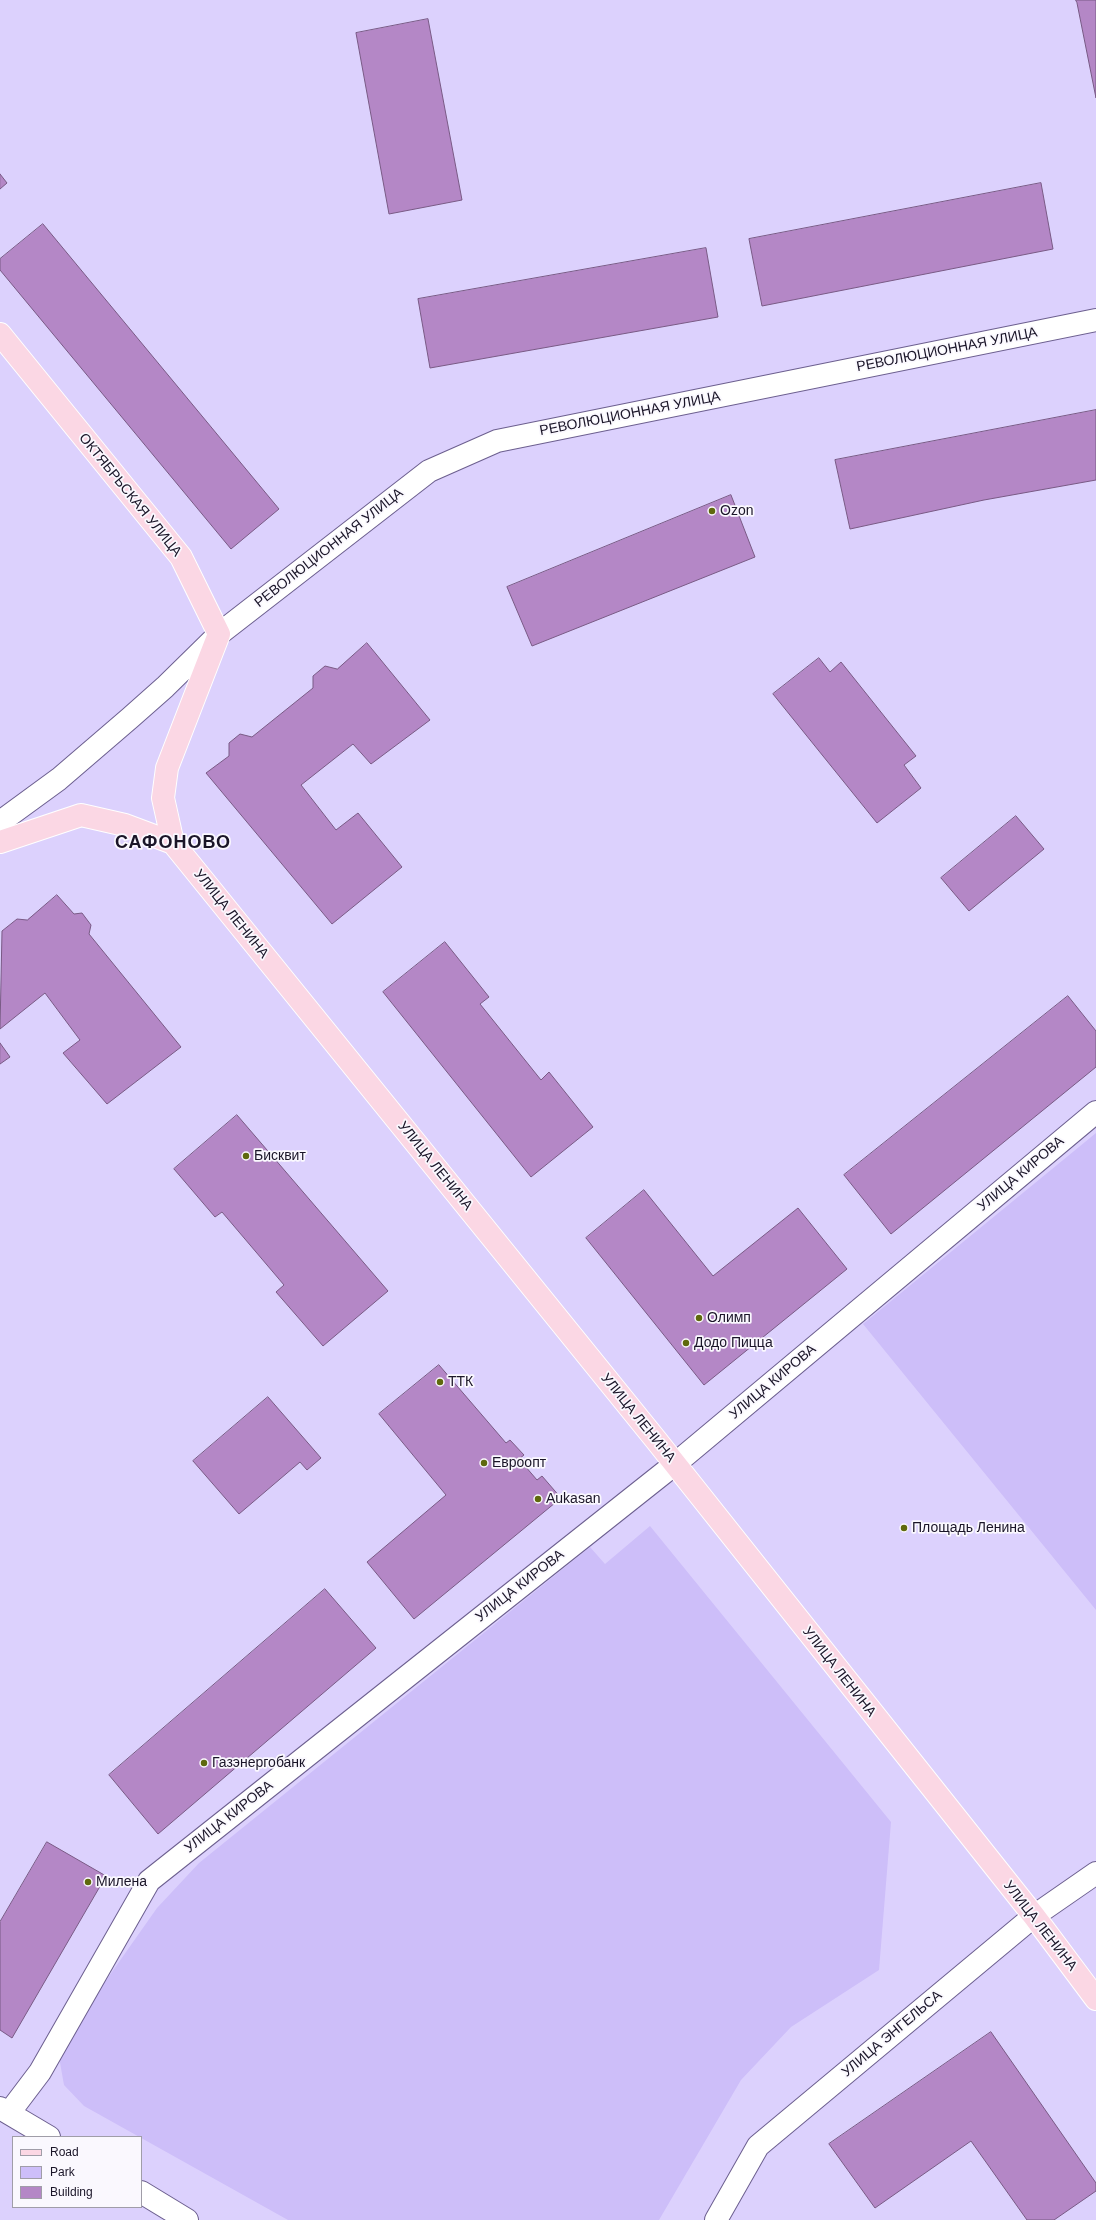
<!DOCTYPE html>
<meta charset="utf-8">
<style>
body{margin:0}
#map{position:relative;width:1096px;height:2220px;overflow:hidden;background:#dcd1fd;font-family:Helvetica,sans-serif}
canvas{display:block}
.legend{position:absolute;left:12px;top:2136px;width:130px;height:72px;box-sizing:border-box;background:#faf8fe;border:1px solid #a09da8;margin:0;padding:5px 7px;list-style:none;font-size:12px;color:#1a1528}
.legend li{display:flex;align-items:center;gap:8px;height:20px}
.legend b{width:20px;border:1px solid #a09da8}
</style>
<div id="map">
<canvas width="1096" height="2220"></canvas>
<ul class="legend">
<li><b style="height:5px;background:#fbd7e4"></b>Road</li>
<li><b style="height:11px;background:#cdbef9"></b>Park</li>
<li><b style="height:11px;background:#b487c6"></b>Building</li>
</ul>
</div>
<script>
const c = document.querySelector('canvas').getContext('2d');
c.lineJoin = 'round';
function fill(path, color) { c.fillStyle = color; c.fill(path, 'evenodd'); }
function stroke(path, color, width, dash) { c.strokeStyle = color; c.lineWidth = width; c.lineCap = dash ? 'butt' : 'round'; c.setLineDash(dash || []); c.stroke(path); }
function label(font, color, halo, rows, align = 'center') {
  c.font = font + ' Helvetica,sans-serif'; c.lineWidth = 3.5; c.setLineDash([]); c.textBaseline = 'middle'; c.strokeStyle = halo; c.fillStyle = color; for (const [text, x, y, turn = 0] of rows) {
    c.save(); c.translate(x, y); c.rotate((+turn || 0) * Math.PI / 180); c.textAlign = isNaN(turn) ? turn : align; if (halo) c.strokeText(text, 0, 0); c.fillText(text, 0, 0); c.restore();
  }
}
const green = new Path2D(`
 M 1096,1133 L 1096,1610 L 863,1324 Z
 M 650,1526 L 891,1822 L 879,1970 L 791,2027 L 741,2080 L 659,2220 L 288,2220 L 84,2106 L 64,2085 L 59,2057 L 69,2033 L 157,1908 L 199,1863 L 590,1547 L 605,1564 Z`);
const building = new Path2D(`
 M 1076,0 L 1096,0 L 1096,98 L 1077,3 Z
 M 428,19 L 462,200 L 389,214 L 356,33 Z
 M 0,174 L 7,183 L 0,189 Z
 M 1041,183 L 1053,249 L 762,306 L 749,239 Z
 M 43,224 L 279,509 L 231,549 L 0,270 L 0,259 Z
 M 706,248 L 718,317 L 430,368 L 418,299 Z
 M 1096,410 L 1096,480 L 984,500 L 850,529 L 835,460 Z
 M 731,495 L 755,557 L 532,646 L 507,587 Z
 M 367,643 L 430,720 L 371,764 L 353,744 L 301,785 L 336,830 L 358,813 L 402,867 L 332,924 L 206,773 L 229,756 L 229,743 L 240,734 L 252,737 L 313,688 L 313,676 L 325,666 L 337,669 Z
 M 819,658 L 830,672 L 841,662 L 916,756 L 904,765 L 921,788 L 877,823 L 773,694 Z
 M 1016,816 L 1044,849 L 969,911 L 941,878 Z
 M 57,895 L 74,914 L 82,913 L 91,925 L 89,934 L 181,1047 L 107,1104 L 63,1053 L 80,1040 L 45,993 L 0,1029 L 2,931 L 17,919 L 27,920 Z
 M 445,942 L 489,997 L 480,1004 L 541,1080 L 549,1072 L 593,1127 L 531,1177 L 383,992 Z
 M 1068,996 L 1096,1031 L 1096,1067 L 891,1234 L 844,1175 Z
 M 0,1043 L 10,1057 L 0,1064 Z
 M 237,1115 L 388,1291 L 323,1346 L 276,1292 L 284,1285 L 222,1212 L 215,1217 L 174,1169 Z
 M 644,1190 L 713,1276 L 798,1208 L 847,1269 L 704,1385 L 586,1238 Z
 M 439,1365 L 506,1443 L 510,1440 L 524,1455 L 519,1459 L 537,1480 L 542,1476 L 561,1498 L 414,1619 L 367,1562 L 446,1495 L 379,1414 Z
 M 268,1397 L 321,1458 L 307,1470 L 300,1462 L 239,1514 L 193,1461 Z
 M 325,1589 L 376,1648 L 158,1834 L 109,1775 Z
 M 47,1842 L 106,1876 L 12,2038 L 0,2030 L 0,1922 Z
 M 991,2032 L 1096,2183 L 1096,2191 L 1054,2220 L 1027,2220 L 971,2141 L 875,2208 L 829,2144 Z`);
const minor = new Path2D(`
 M 0,822 L 59,779 L 130,718 L 165,687 L 219,634 L 429,471 L 497,441 L 1096,320
 M 0,2108 L 49,2137
 M 9,2113 L 40,2072 L 149,1881 L 675,1464 L 1096,1112
 M 141,2192 L 187,2220
 M 716,2220 L 758,2146 L 1034,1916 L 1096,1873`);
const major = new Path2D(`
 M 0,334 L 181,557 L 219,634 L 167,768 L 163,798 L 173,843 L 656,1440 L 1034,1916 L 1096,1999
 M 0,842 L 81,815 L 125,825 L 173,843`);
const markers = [
 [712,511,4,"#5f690d"],
 [246,1156,4,"#5f690d"],
 [699,1318,4,"#5f690d"],
 [686,1343,4,"#5f690d"],
 [440,1382,4,"#5f690d"],
 [484,1463,4,"#5f690d"],
 [538,1499,4,"#5f690d"],
 [904,1528,4,"#5f690d"],
 [204,1763,4,"#5f690d"],
 [88,1882,4,"#5f690d"]
];
const streetNames = [
 ["РЕВОЛЮЦИОННАЯ УЛИЦА",947,350,-11],
 ["РЕВОЛЮЦИОННАЯ УЛИЦА",630,414,-11],
 ["ОКТЯБРЬСКАЯ УЛИЦА",130,495,51],
 ["РЕВОЛЮЦИОННАЯ УЛИЦА",329,548,-38],
 ["УЛИЦА ЛЕНИНА",231,914,51],
 ["УЛИЦА ЛЕНИНА",435,1166,51],
 ["УЛИЦА КИРОВА",1021,1174,-40],
 ["УЛИЦА КИРОВА",773,1382,-40],
 ["УЛИЦА ЛЕНИНА",638,1418,51],
 ["УЛИЦА КИРОВА",520,1586,-38],
 ["УЛИЦА ЛЕНИНА",839,1672,52],
 ["УЛИЦА КИРОВА",229,1817,-38],
 ["УЛИЦА ЛЕНИНА",1040,1926,52],
 ["УЛИЦА ЭНГЕЛЬСА",892,2034,-40]
];
const poiNames = [
 ["Ozon",720,511],
 ["Бисквит",254,1156],
 ["Олимп",707,1318],
 ["Додо Пицца",694,1343],
 ["ТТК",448,1382],
 ["Евроопт",492,1463],
 ["Aukasan",546,1499],
 ["Площадь Ленина",912,1528],
 ["Газэнергобанк",212,1763],
 ["Милена",96,1882]
];
const districtNames = [
 ["САФОНОВО",173,843]
];
fill(green, '#cdbef9');
fill(building, '#b487c6');
stroke(building, '#795a85', 1);
stroke(minor, '#6c5f8f', 24);
stroke(major, '#fff', 24);
stroke(minor, '#fff', 22);
stroke(major, '#fbd7e4', 22);
for (const [x, y, r, color] of markers) { const dot = new Path2D(); dot.arc(x, y, r, 0, 2 * Math.PI); c.fillStyle = color; c.fill(dot); stroke(dot, '#faf8fe', 1.5); }
label('14px', '#1a1528', '#faf8fe', streetNames);
label('14px', '#1a1528', '#faf8fe', poiNames, 'left');
c.letterSpacing = '1px';
label('bold 18px', '#1a1528', '#faf8fe', districtNames);
c.letterSpacing = '0px';
</script>
